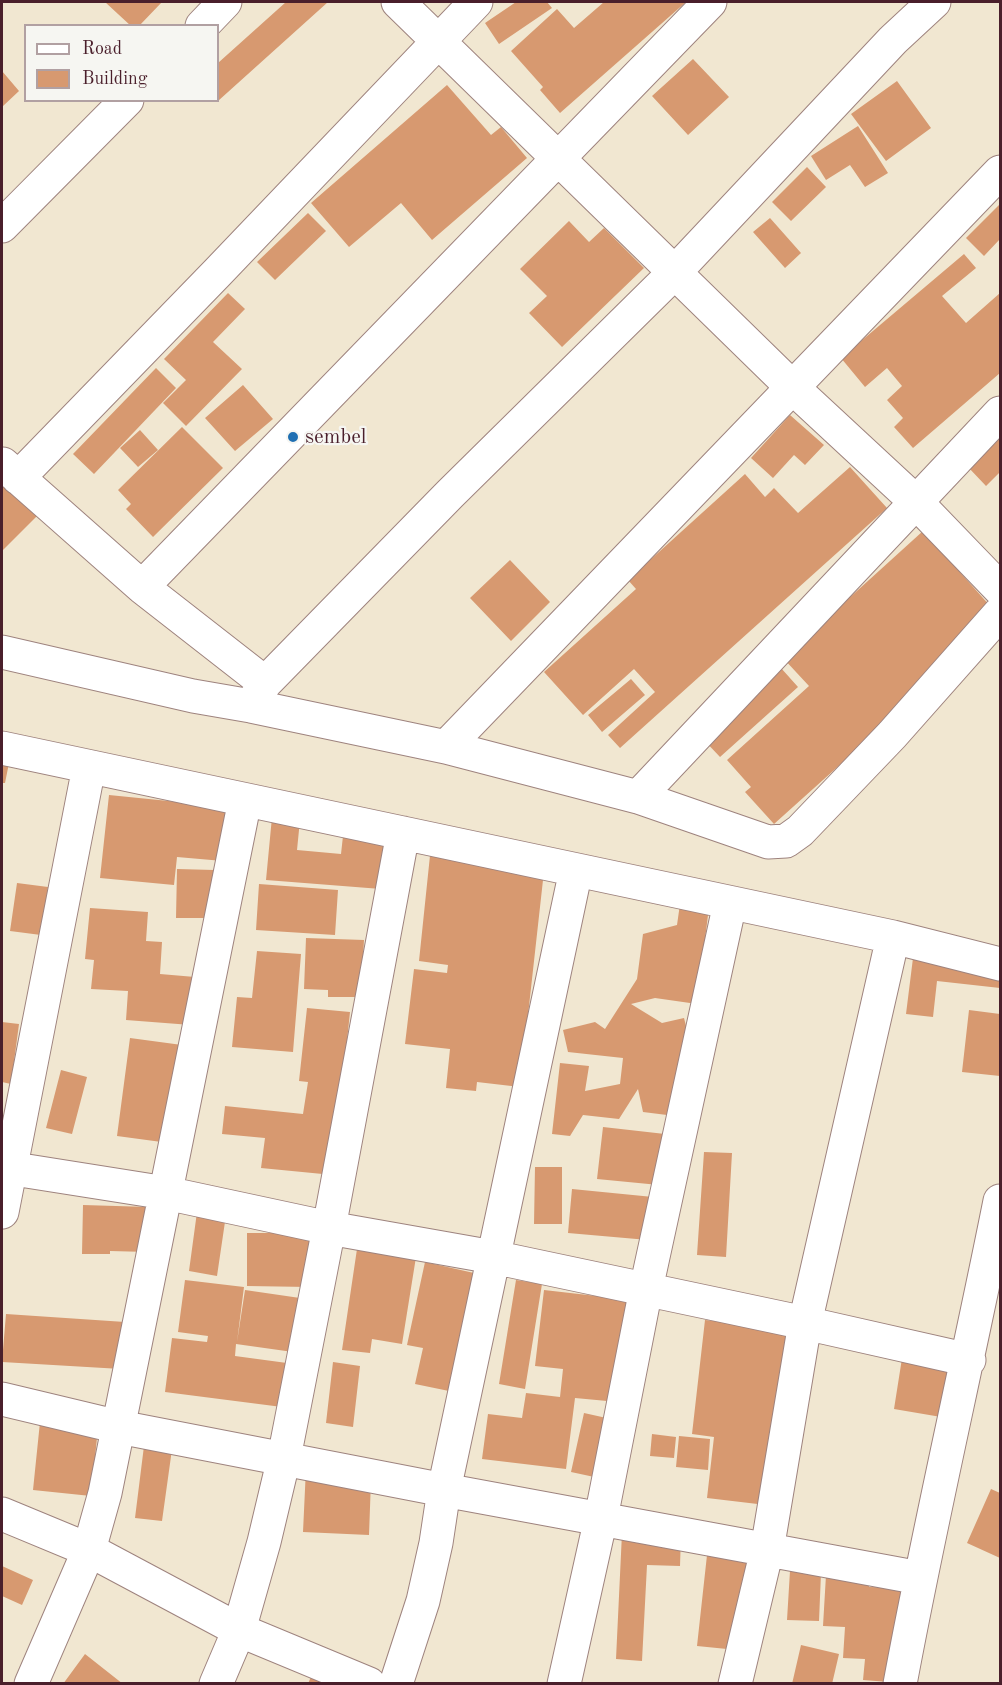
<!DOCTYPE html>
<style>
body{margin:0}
#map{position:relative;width:1002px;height:1685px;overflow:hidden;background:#f1e7d1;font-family:"Old Standard TT",serif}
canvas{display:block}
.frame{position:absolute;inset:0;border:3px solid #4a1f2b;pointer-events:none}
.legend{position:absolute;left:24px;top:24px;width:195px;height:78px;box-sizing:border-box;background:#f6f6f2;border:2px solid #b1a0a2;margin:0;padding:8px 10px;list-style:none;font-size:18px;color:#4a1f2b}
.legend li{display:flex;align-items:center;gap:12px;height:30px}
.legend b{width:30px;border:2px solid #b1a0a2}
</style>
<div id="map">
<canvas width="1002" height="1685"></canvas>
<div class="frame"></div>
<ul class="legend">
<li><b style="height:8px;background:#fff"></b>Road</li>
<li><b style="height:16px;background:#d79970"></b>Building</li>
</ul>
</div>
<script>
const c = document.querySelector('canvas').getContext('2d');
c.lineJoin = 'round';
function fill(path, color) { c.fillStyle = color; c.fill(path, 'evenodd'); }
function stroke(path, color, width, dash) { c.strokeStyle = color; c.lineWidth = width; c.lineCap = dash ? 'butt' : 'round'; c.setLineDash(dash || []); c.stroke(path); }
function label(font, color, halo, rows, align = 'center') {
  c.font = font + ' "Old Standard TT",serif'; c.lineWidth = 4.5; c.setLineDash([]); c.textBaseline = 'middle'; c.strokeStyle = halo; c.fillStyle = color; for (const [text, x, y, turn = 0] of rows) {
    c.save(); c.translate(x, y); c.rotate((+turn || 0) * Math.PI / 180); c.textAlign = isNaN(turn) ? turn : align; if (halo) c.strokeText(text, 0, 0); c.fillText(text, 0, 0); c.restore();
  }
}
const building = new Path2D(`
 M 105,2 L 162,2 L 139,26 L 131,26 Z
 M 286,2 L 328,2 L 218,101 L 218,63 Z
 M 516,2 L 547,2 L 552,8 L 499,44 L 485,23 Z
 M 604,2 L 686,2 L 560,113 L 540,90 L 543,87 L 511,51 L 557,9 L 574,28 Z
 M 693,59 L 729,97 L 688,135 L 652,96 Z
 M 2,71 L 19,91 L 2,107 Z
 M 897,81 L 931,128 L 886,161 L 851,114 Z
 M 447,85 L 491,135 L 501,127 L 527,158 L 432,240 L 401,203 L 349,247 L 311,203 Z
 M 858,126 L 888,173 L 865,187 L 850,165 L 826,180 L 811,156 Z
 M 807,167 L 826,187 L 791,221 L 772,202 Z
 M 1000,204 L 1000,239 L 984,256 L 966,238 Z
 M 308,213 L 326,231 L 275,280 L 257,262 Z
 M 770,218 L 801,253 L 785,268 L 753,232 Z
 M 569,221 L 589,242 L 604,228 L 644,268 L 562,347 L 529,313 L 547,296 L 520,269 Z
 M 964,254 L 976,268 L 942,296 L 966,323 L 1000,293 L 1000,373 L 913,448 L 894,427 L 903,418 L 887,400 L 902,386 L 887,368 L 865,387 L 841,358 Z
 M 228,293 L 245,309 L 213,342 L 242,369 L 186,426 L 163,403 L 186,380 L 164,359 Z
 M 156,368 L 176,388 L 94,474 L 73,454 Z
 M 243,385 L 273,419 L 235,451 L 205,418 Z
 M 790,415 L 824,445 L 805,465 L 794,455 L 773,478 L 751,458 Z
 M 182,427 L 223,468 L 153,537 L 126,509 L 131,504 L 118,490 Z
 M 140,430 L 158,450 L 138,467 L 120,448 Z
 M 1000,437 L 1000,472 L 986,486 L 968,467 Z
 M 850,467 L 887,508 L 620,748 L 608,735 L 655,692 L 634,669 L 583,715 L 544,672 L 636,589 L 628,580 L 745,474 L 765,497 L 774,488 L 798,513 Z
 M 2,476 L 39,514 L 2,551 Z
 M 923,531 L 1000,617 L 1000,621 L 774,824 L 745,792 L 751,787 L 727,760 L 809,686 L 783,658 Z
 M 510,560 L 550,602 L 511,641 L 470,598 Z
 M 781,668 L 798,687 L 720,757 L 703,739 Z
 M 631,679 L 645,695 L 602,732 L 588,715 Z
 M 2,762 L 9,763 L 5,783 L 2,783 Z
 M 109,795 L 228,807 L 223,861 L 177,857 L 174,885 L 100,878 Z
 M 272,817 L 300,820 L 297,850 L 341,854 L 343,836 L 386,839 L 381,889 L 266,880 Z
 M 431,846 L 544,871 L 520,1087 L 477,1082 L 476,1091 L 446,1088 L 450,1049 L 405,1044 L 414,969 L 447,973 L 448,965 L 419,961 Z
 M 177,869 L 214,870 L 213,918 L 176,918 Z
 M 17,883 L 48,887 L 41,935 L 10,931 Z
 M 259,884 L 338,890 L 335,935 L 256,930 Z
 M 680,904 L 709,907 L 697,1004 L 655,998 L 631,1004 L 662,1023 L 684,1018 L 686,1026 L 675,1116 L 643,1112 L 638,1089 L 619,1119 L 583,1115 L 570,1136 L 552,1134 L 560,1063 L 589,1066 L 585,1091 L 620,1084 L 623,1058 L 568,1052 L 563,1030 L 595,1022 L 605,1029 L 637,979 L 643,934 L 677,925 Z
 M 90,908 L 148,912 L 146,941 L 162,942 L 160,974 L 195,977 L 191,1025 L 126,1020 L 128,991 L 91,989 L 94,960 L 85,959 Z
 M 306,938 L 364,940 L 361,997 L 328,997 L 328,990 L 304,989 Z
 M 915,942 L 1000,952 L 1000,988 L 937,981 L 933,1017 L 906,1014 Z
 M 257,951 L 301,954 L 293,1052 L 232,1047 L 237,997 L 252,998 Z
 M 307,1008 L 350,1012 L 333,1175 L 261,1168 L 265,1138 L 222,1134 L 225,1106 L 303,1114 L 308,1082 L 299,1081 Z
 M 969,1010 L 1000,1014 L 1000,1076 L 962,1072 Z
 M 2,1022 L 19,1024 L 11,1084 L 2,1082 Z
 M 130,1038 L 182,1045 L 169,1143 L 117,1136 Z
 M 61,1070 L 87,1077 L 72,1134 L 46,1128 Z
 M 603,1127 L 665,1134 L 659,1185 L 597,1179 Z
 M 704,1152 L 732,1153 L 726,1257 L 697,1255 Z
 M 535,1167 L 562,1167 L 562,1224 L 534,1224 Z
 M 572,1189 L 653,1197 L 648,1240 L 568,1233 Z
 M 83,1205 L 149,1207 L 148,1252 L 110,1251 L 110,1254 L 82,1254 Z
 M 197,1212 L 226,1215 L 217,1276 L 189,1271 Z
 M 247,1233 L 309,1233 L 309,1287 L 247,1286 Z
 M 357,1249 L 416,1257 L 402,1344 L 372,1339 L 370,1353 L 342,1350 Z
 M 425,1262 L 474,1273 L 449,1391 L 415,1384 L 423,1348 L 407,1345 Z
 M 185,1280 L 244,1287 L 237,1342 L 245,1290 L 300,1298 L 293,1352 L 236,1344 L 235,1356 L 287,1363 L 282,1407 L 165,1392 L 172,1338 L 207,1342 L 208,1336 L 178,1332 Z
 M 516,1280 L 542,1284 L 525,1389 L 499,1384 Z
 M 544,1290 L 631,1300 L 618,1402 L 575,1398 L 566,1469 L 482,1459 L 488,1414 L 522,1418 L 526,1393 L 560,1397 L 563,1369 L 535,1366 Z
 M 6,1314 L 125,1322 L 121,1369 L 2,1362 Z
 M 705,1320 L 755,1325 L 786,1332 L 766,1505 L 707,1498 L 714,1437 L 692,1434 Z
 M 903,1352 L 956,1361 L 947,1418 L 894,1409 Z
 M 333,1362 L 360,1366 L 353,1427 L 326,1423 Z
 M 584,1413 L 611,1419 L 599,1478 L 571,1472 Z
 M 40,1422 L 98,1428 L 91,1496 L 33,1490 Z
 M 652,1434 L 676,1437 L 674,1458 L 650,1456 Z
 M 679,1436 L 710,1439 L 708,1470 L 676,1467 Z
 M 145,1438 L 173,1442 L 162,1521 L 135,1518 Z
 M 306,1468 L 371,1480 L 369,1535 L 303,1532 Z
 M 991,1489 L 1000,1493 L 1000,1558 L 967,1543 Z
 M 622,1533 L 681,1535 L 680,1566 L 647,1565 L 642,1661 L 616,1659 Z
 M 708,1546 L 748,1550 L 737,1650 L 697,1646 Z
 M 2,1566 L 33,1580 L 22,1605 L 2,1596 Z
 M 790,1571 L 821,1573 L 819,1621 L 787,1620 Z
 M 826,1575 L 869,1577 L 869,1587 L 907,1588 L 902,1683 L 863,1680 L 865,1659 L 843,1658 L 845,1627 L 823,1626 Z
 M 801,1645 L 839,1654 L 832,1684 L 792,1684 Z
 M 85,1654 L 123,1684 L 63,1684 Z
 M 314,1669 L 349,1684 L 308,1684 Z`);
const minor = new Path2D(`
 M 398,2 L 792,387 L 916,502 L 1000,589
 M 3,464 L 142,587 L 265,683
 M 18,478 L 218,272 L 476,2
 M 142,587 L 710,2
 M 2,652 L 193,696 L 251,706 L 446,747 L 638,797 L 768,842 L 786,841 L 800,831 L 892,735 L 1000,613
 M 251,706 L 265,683 L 450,494 L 674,273 L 893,40 L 934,2
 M 446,747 L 1000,172
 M 2,748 L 893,937 L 1000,964
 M 638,797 L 1000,413
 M 2,1167 L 166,1193 L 329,1228 L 493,1257 L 805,1323 L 969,1360
 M 2,1212 L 89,767
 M 2,1399 L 119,1427 L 444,1490 L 920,1578
 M 2,1514 L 89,1550 L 239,1630 L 369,1684
 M 31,1684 L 89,1550 L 105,1493 L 245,800
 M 216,1684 L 239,1630 L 264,1542 L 284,1458 L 329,1228 L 403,833
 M 396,1684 L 423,1601 L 436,1543 L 444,1490 L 576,870
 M 564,1684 L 601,1518 L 646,1289 L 730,903
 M 735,1684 L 767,1550 L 805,1323 L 893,937
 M 900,1684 C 930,1522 968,1362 1000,1201`);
const tertiary = new Path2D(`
 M 202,26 L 225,2
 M 2,226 L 127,100`);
const markers = [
 [293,437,6,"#1f6fb2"]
];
const poiNames = [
 ["sembel",305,437]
];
fill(building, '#d79970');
stroke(minor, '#9e837e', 35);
stroke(tertiary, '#9e837e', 35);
stroke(minor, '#fff', 33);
stroke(tertiary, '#fff', 33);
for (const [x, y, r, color] of markers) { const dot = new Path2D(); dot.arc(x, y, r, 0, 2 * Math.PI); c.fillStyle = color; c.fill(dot); stroke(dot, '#f6f6f2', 2); }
label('21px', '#4a1f2b', '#f6f6f2', poiNames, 'left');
</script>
